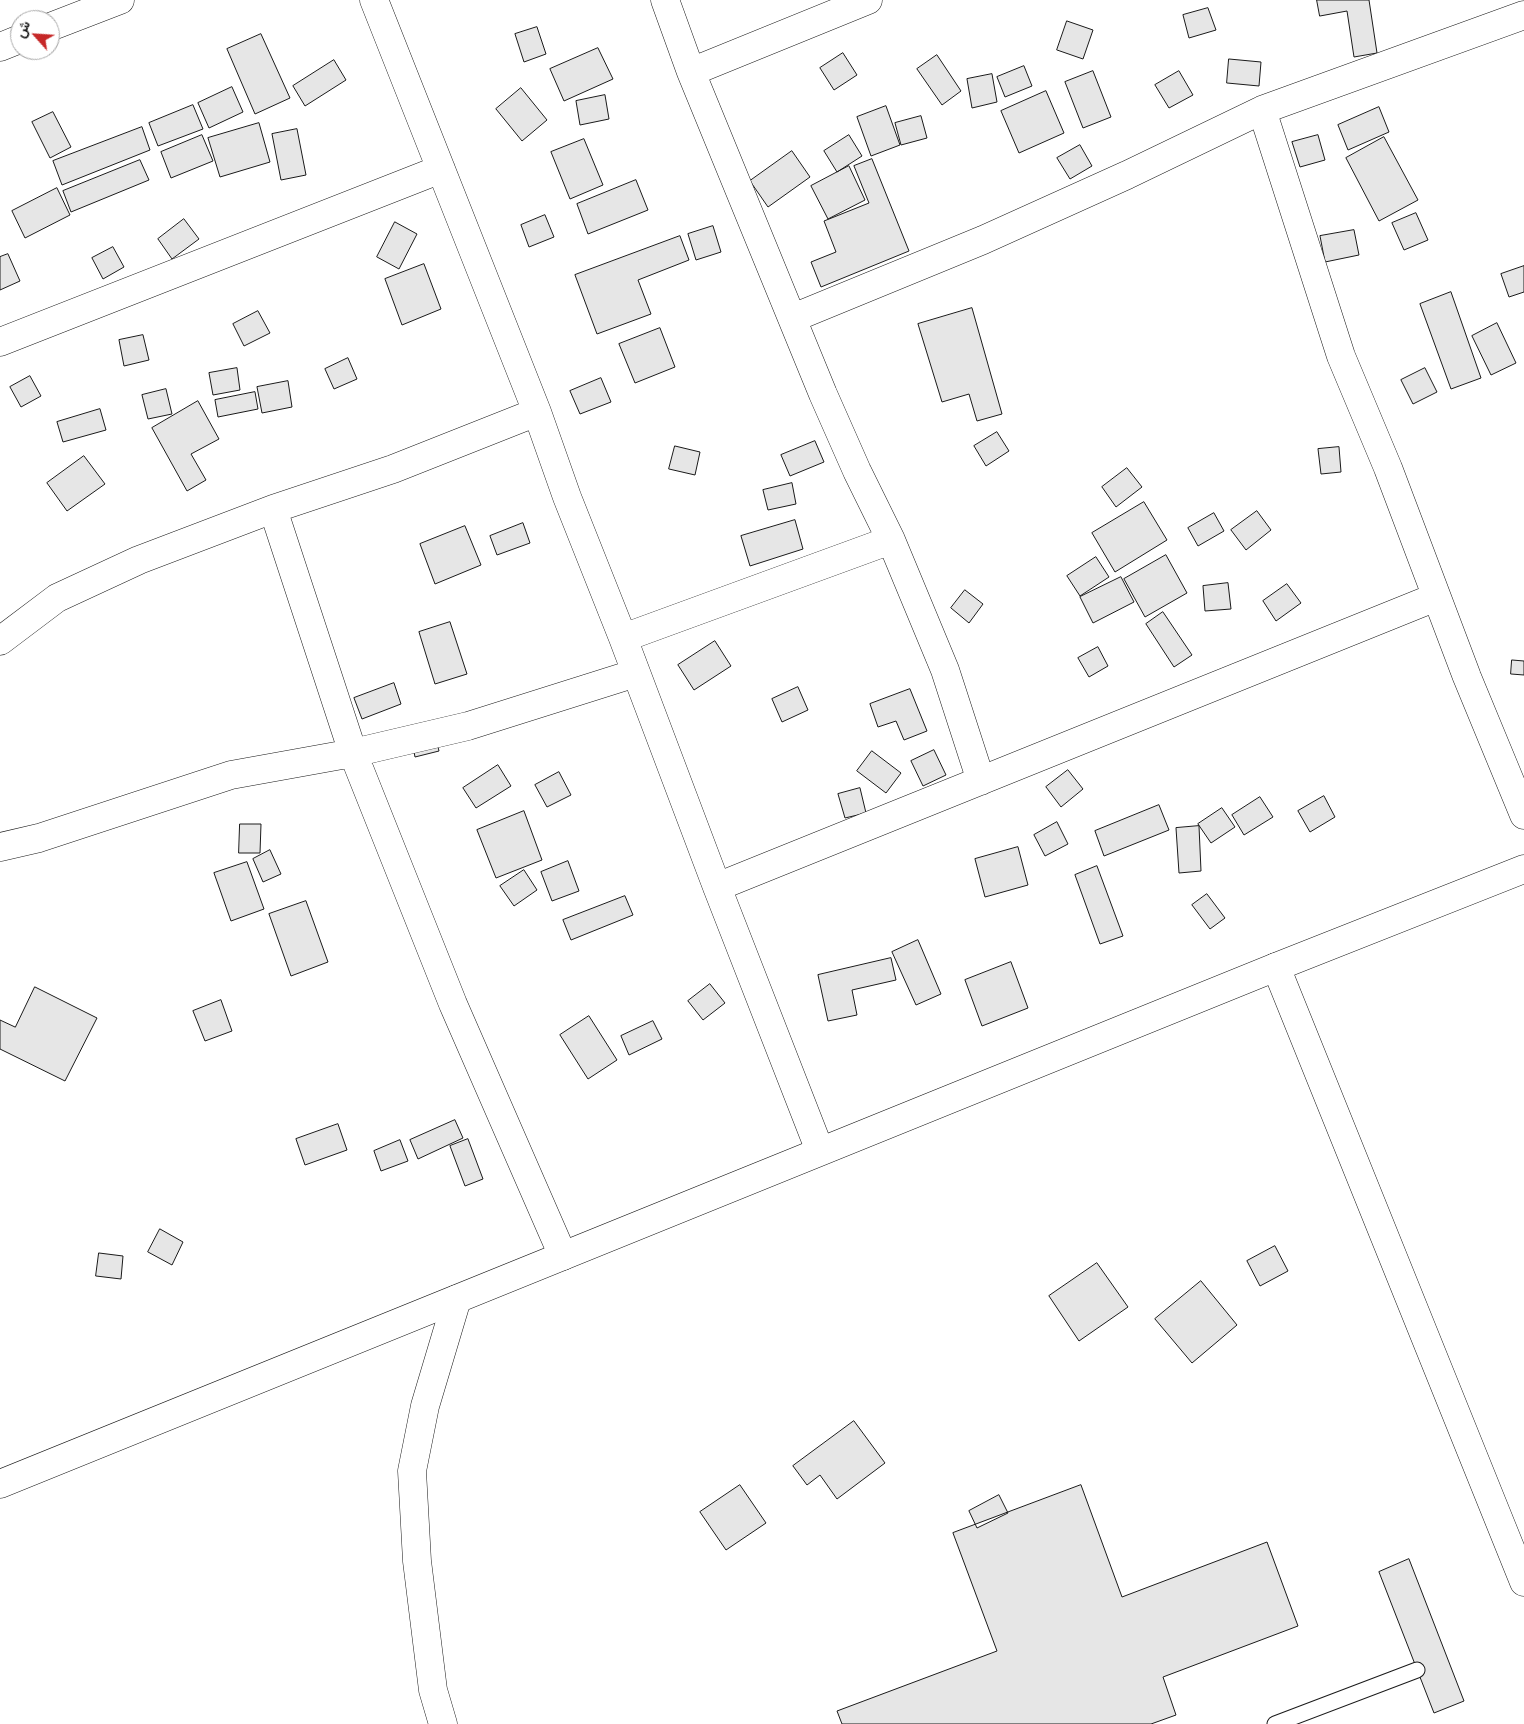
<!DOCTYPE html>
<meta charset="utf-8">
<style>
body{margin:0}
#map{position:relative;width:1524px;height:1724px;overflow:hidden;background:#fff;font-family:"PT Sans",Vazirmatn,sans-serif}
canvas{display:block}
.north{position:absolute;left:10px;top:10px;width:50px;height:50px;box-sizing:border-box;background:#fff;border:1px solid #a3a3a3;border-radius:50%;rotate:296deg;font-size:14px;font-weight:700;line-height:20px;text-align:center;color:#1a1a1a}
.north::after{content:'';display:block;margin:auto;width:18px;height:22px;background:#c62828;clip-path:polygon(50% 0,100% 100%,50% 72%,0 100%)}
</style>
<div id="map">
<canvas width="1524" height="1724"></canvas>
<div class="north">ش</div>
</div>
<script>
const c = document.querySelector('canvas').getContext('2d');
c.lineJoin = 'round';
function fill(path, color) { c.fillStyle = color; c.fill(path, 'evenodd'); }
function stroke(path, color, width, dash) { c.strokeStyle = color; c.lineWidth = width; c.lineCap = dash ? 'butt' : 'round'; c.setLineDash(dash || []); c.stroke(path); }
const building = new Path2D(`
 M 1317,0 L 1369,0 L 1377,53 L 1354,57 L 1347,11 L 1320,16 Z
 M 1208,8 L 1216,30 L 1189,38 L 1183,15 Z
 M 1067,21 L 1093,30 L 1083,59 L 1057,50 Z
 M 537,27 L 546,54 L 524,62 L 515,34 Z
 M 261,34 L 290,98 L 255,114 L 227,49 Z
 M 598,48 L 613,79 L 564,101 L 550,69 Z
 M 843,53 L 857,75 L 834,90 L 820,68 Z
 M 937,55 L 961,91 L 942,105 L 917,69 Z
 M 1229,59 L 1261,62 L 1259,86 L 1227,83 Z
 M 334,60 L 346,80 L 305,106 L 293,86 Z
 M 1024,66 L 1032,86 L 1005,97 L 997,77 Z
 M 1093,71 L 1111,117 L 1083,128 L 1065,82 Z
 M 1179,71 L 1193,95 L 1169,108 L 1155,85 Z
 M 992,74 L 997,102 L 972,108 L 967,79 Z
 M 232,87 L 243,112 L 209,128 L 198,103 Z
 M 521,88 L 547,120 L 522,141 L 496,109 Z
 M 1046,91 L 1064,133 L 1019,153 L 1001,111 Z
 M 605,95 L 609,119 L 580,125 L 576,101 Z
 M 193,105 L 203,129 L 158,146 L 149,123 Z
 M 886,106 L 900,145 L 871,156 L 857,117 Z
 M 1379,107 L 1389,132 L 1348,150 L 1338,125 Z
 M 53,112 L 71,147 L 50,158 L 32,122 Z
 M 921,116 L 927,138 L 901,145 L 895,123 Z
 M 259,123 L 270,162 L 220,177 L 208,138 Z
 M 142,127 L 150,150 L 62,185 L 53,161 Z
 M 297,129 L 306,175 L 281,180 L 272,134 Z
 M 202,135 L 213,161 L 171,178 L 161,152 Z
 M 849,135 L 862,156 L 837,172 L 824,151 Z
 M 1318,135 L 1325,160 L 1300,167 L 1292,142 Z
 M 1384,137 L 1418,200 L 1379,221 L 1346,158 Z
 M 584,139 L 603,185 L 570,199 L 551,152 Z
 M 1080,145 L 1092,166 L 1070,179 L 1057,158 Z
 M 792,151 L 810,177 L 768,207 L 750,181 Z
 M 872,159 L 909,251 L 821,287 L 811,262 L 836,252 L 824,221 L 869,203 L 854,166 Z
 M 140,160 L 149,180 L 71,212 L 63,191 Z
 M 849,166 L 865,200 L 828,219 L 811,186 Z
 M 636,180 L 648,210 L 588,234 L 577,204 Z
 M 57,188 L 70,215 L 25,238 L 12,211 Z
 M 1416,213 L 1428,240 L 1404,250 L 1392,223 Z
 M 545,215 L 554,237 L 529,247 L 521,225 Z
 M 184,219 L 199,239 L 172,259 L 158,239 Z
 M 395,222 L 417,234 L 399,269 L 377,257 Z
 M 713,226 L 721,252 L 696,260 L 688,234 Z
 M 1354,230 L 1359,255 L 1325,262 L 1320,236 Z
 M 680,236 L 689,260 L 638,280 L 651,314 L 597,334 L 575,275 Z
 M 113,247 L 124,267 L 103,279 L 92,258 Z
 M 8,254 L 20,281 L 0,290 L 0,257 Z
 M 424,264 L 441,309 L 402,325 L 385,279 Z
 M 1524,266 L 1524,292 L 1509,297 L 1501,274 Z
 M 1451,292 L 1481,378 L 1451,389 L 1420,304 Z
 M 972,308 L 1002,414 L 977,421 L 969,394 L 942,402 L 918,324 Z
 M 258,311 L 270,333 L 244,346 L 233,324 Z
 M 1497,323 L 1516,363 L 1491,375 L 1472,336 Z
 M 660,328 L 675,367 L 635,383 L 619,344 Z
 M 143,335 L 149,360 L 124,366 L 119,340 Z
 M 348,358 L 357,379 L 334,389 L 325,369 Z
 M 237,368 L 240,390 L 213,395 L 209,373 Z
 M 1425,368 L 1437,392 L 1413,404 L 1401,380 Z
 M 30,376 L 41,396 L 21,407 L 10,387 Z
 M 601,378 L 611,402 L 580,414 L 570,391 Z
 M 288,381 L 292,407 L 262,413 L 257,387 Z
 M 166,389 L 172,414 L 148,419 L 142,395 Z
 M 255,392 L 258,409 L 218,417 L 215,400 Z
 M 198,401 L 219,439 L 191,454 L 206,480 L 187,491 L 152,428 Z
 M 100,409 L 106,430 L 63,442 L 57,422 Z
 M 997,432 L 1009,451 L 986,466 L 974,446 Z
 M 815,441 L 824,462 L 790,476 L 781,455 Z
 M 675,446 L 700,452 L 695,475 L 669,469 Z
 M 1339,447 L 1341,472 L 1321,474 L 1318,449 Z
 M 84,456 L 105,484 L 67,511 L 47,483 Z
 M 1127,468 L 1142,487 L 1116,507 L 1102,487 Z
 M 792,483 L 796,504 L 768,510 L 763,490 Z
 M 1144,502 L 1167,540 L 1115,572 L 1092,533 Z
 M 1257,511 L 1271,530 L 1246,550 L 1231,530 Z
 M 1214,513 L 1224,531 L 1198,546 L 1188,528 Z
 M 795,520 L 803,549 L 750,566 L 741,536 Z
 M 523,523 L 530,543 L 497,555 L 490,536 Z
 M 465,526 L 481,565 L 435,584 L 420,544 Z
 M 1166,555 L 1187,593 L 1145,617 L 1124,579 Z
 M 1096,557 L 1109,577 L 1080,596 L 1067,576 Z
 M 1121,577 L 1134,602 L 1093,623 L 1080,597 Z
 M 1228,583 L 1231,609 L 1205,611 L 1203,586 Z
 M 1287,584 L 1301,603 L 1276,621 L 1263,601 Z
 M 965,590 L 983,604 L 969,623 L 951,608 Z
 M 1163,612 L 1192,655 L 1174,667 L 1146,624 Z
 M 450,622 L 467,674 L 435,684 L 419,632 Z
 M 715,641 L 731,666 L 694,690 L 678,665 Z
 M 1098,647 L 1108,666 L 1089,677 L 1078,658 Z
 M 1512,660 L 1524,661 L 1524,675 L 1511,674 Z
 M 394,683 L 401,704 L 362,719 L 354,698 Z
 M 798,687 L 808,710 L 782,722 L 772,699 Z
 M 910,689 L 927,731 L 904,740 L 896,721 L 878,727 L 870,704 Z
 M 433,727 L 439,751 L 415,757 L 410,731 Z
 M 934,750 L 946,775 L 923,786 L 911,761 Z
 M 872,751 L 901,773 L 886,793 L 857,771 Z
 M 498,765 L 511,786 L 476,808 L 463,788 Z
 M 1068,770 L 1083,789 L 1061,807 L 1046,787 Z
 M 559,772 L 571,795 L 547,807 L 535,785 Z
 M 860,788 L 866,813 L 845,818 L 838,794 Z
 M 1324,796 L 1335,817 L 1310,832 L 1298,811 Z
 M 1260,797 L 1273,817 L 1244,835 L 1232,815 Z
 M 1159,805 L 1169,830 L 1104,856 L 1095,831 Z
 M 1222,808 L 1235,827 L 1211,843 L 1198,824 Z
 M 524,811 L 542,860 L 496,878 L 477,830 Z
 M 1057,822 L 1068,844 L 1045,856 L 1034,835 Z
 M 240,824 L 261,824 L 260,853 L 239,853 Z
 M 1199,826 L 1201,871 L 1179,873 L 1176,828 Z
 M 1018,847 L 1028,885 L 985,897 L 975,859 Z
 M 270,850 L 281,874 L 263,882 L 253,859 Z
 M 568,861 L 579,891 L 552,901 L 541,872 Z
 M 247,862 L 264,909 L 231,921 L 214,873 Z
 M 1097,866 L 1123,936 L 1100,944 L 1075,875 Z
 M 524,870 L 537,890 L 514,906 L 500,886 Z
 M 1207,894 L 1225,918 L 1210,929 L 1192,905 Z
 M 625,896 L 633,915 L 571,940 L 563,920 Z
 M 306,901 L 328,962 L 291,976 L 269,914 Z
 M 918,940 L 941,994 L 916,1005 L 892,952 Z
 M 891,958 L 896,980 L 852,990 L 857,1015 L 828,1021 L 818,975 Z
 M 1011,962 L 1028,1008 L 982,1026 L 965,980 Z
 M 710,984 L 725,1003 L 703,1020 L 688,1001 Z
 M 35,987 L 97,1018 L 65,1081 L 0,1049 L 0,1020 L 15,1027 Z
 M 221,1000 L 232,1031 L 205,1041 L 193,1011 Z
 M 589,1016 L 617,1060 L 588,1079 L 560,1035 Z
 M 653,1021 L 662,1039 L 629,1055 L 621,1036 Z
 M 455,1120 L 463,1138 L 418,1159 L 410,1140 Z
 M 338,1124 L 347,1150 L 305,1165 L 296,1139 Z
 M 468,1139 L 483,1179 L 465,1186 L 450,1146 Z
 M 400,1140 L 408,1161 L 381,1171 L 374,1151 Z
 M 160,1229 L 183,1242 L 172,1265 L 148,1252 Z
 M 1275,1246 L 1288,1271 L 1260,1286 L 1247,1261 Z
 M 99,1253 L 123,1256 L 121,1279 L 96,1276 Z
 M 1097,1263 L 1128,1307 L 1079,1341 L 1049,1296 Z
 M 1201,1281 L 1237,1325 L 1192,1363 L 1155,1319 Z
 M 854,1421 L 885,1463 L 837,1499 L 820,1475 L 807,1485 L 793,1466 Z
 M 740,1485 L 766,1523 L 726,1550 L 700,1512 Z
 M 1081,1485 L 1122,1597 L 1267,1542 L 1298,1626 L 1163,1677 L 1176,1715 L 1151,1724 L 842,1724 L 837,1711 L 997,1651 L 953,1533 Z
 M 999,1495 L 1008,1513 L 977,1528 L 969,1511 Z
 M 1409,1559 L 1464,1701 L 1434,1713 L 1379,1572 Z`);
const service = new Path2D(`
 M 1275,1724 L 1417,1670`);
const minor = new Path2D(`
 M 374,0 L 537,412 L 567,497 L 623,638 L 717,887 L 820,1151
 M 665,0 L 691,72 L 823,394 L 857,471 L 891,540 L 945,670 L 981,781
 M 50,27 L 120,0
 M 0,47 L 20,39
 M 691,72 L 868,0
 M 1262,110 L 1341,356 L 1388,468 L 1467,677 L 1524,815
 M 793,318 L 983,240 L 1127,175 L 1262,110 L 1524,15
 M 0,342 L 441,169
 M 273,509 L 353,753 L 453,1004 L 563,1256
 M 623,638 L 891,540
 M 0,641 L 57,598 L 139,560 L 273,509 L 393,469 L 537,412
 M 0,847 L 39,838 L 231,775 L 353,753 L 468,726 L 636,673
 M 717,887 L 1436,597
 M 1276,967 L 1524,1582
 M 443,1724 L 433,1690 L 417,1561 L 412,1471 L 425,1406 L 457,1299`);
const tertiary = new Path2D(`
 M 0,1484 L 1276,967 L 1524,869`);
fill(building, '#e6e6e6');
stroke(building, '#1a1a1a', 1);
stroke(service, '#1a1a1a', 17);
stroke(minor, '#1a1a1a', 29);
stroke(tertiary, '#1a1a1a', 29);
stroke(service, '#fff', 15);
stroke(minor, '#fff', 28);
stroke(tertiary, '#fff', 28);
</script>
